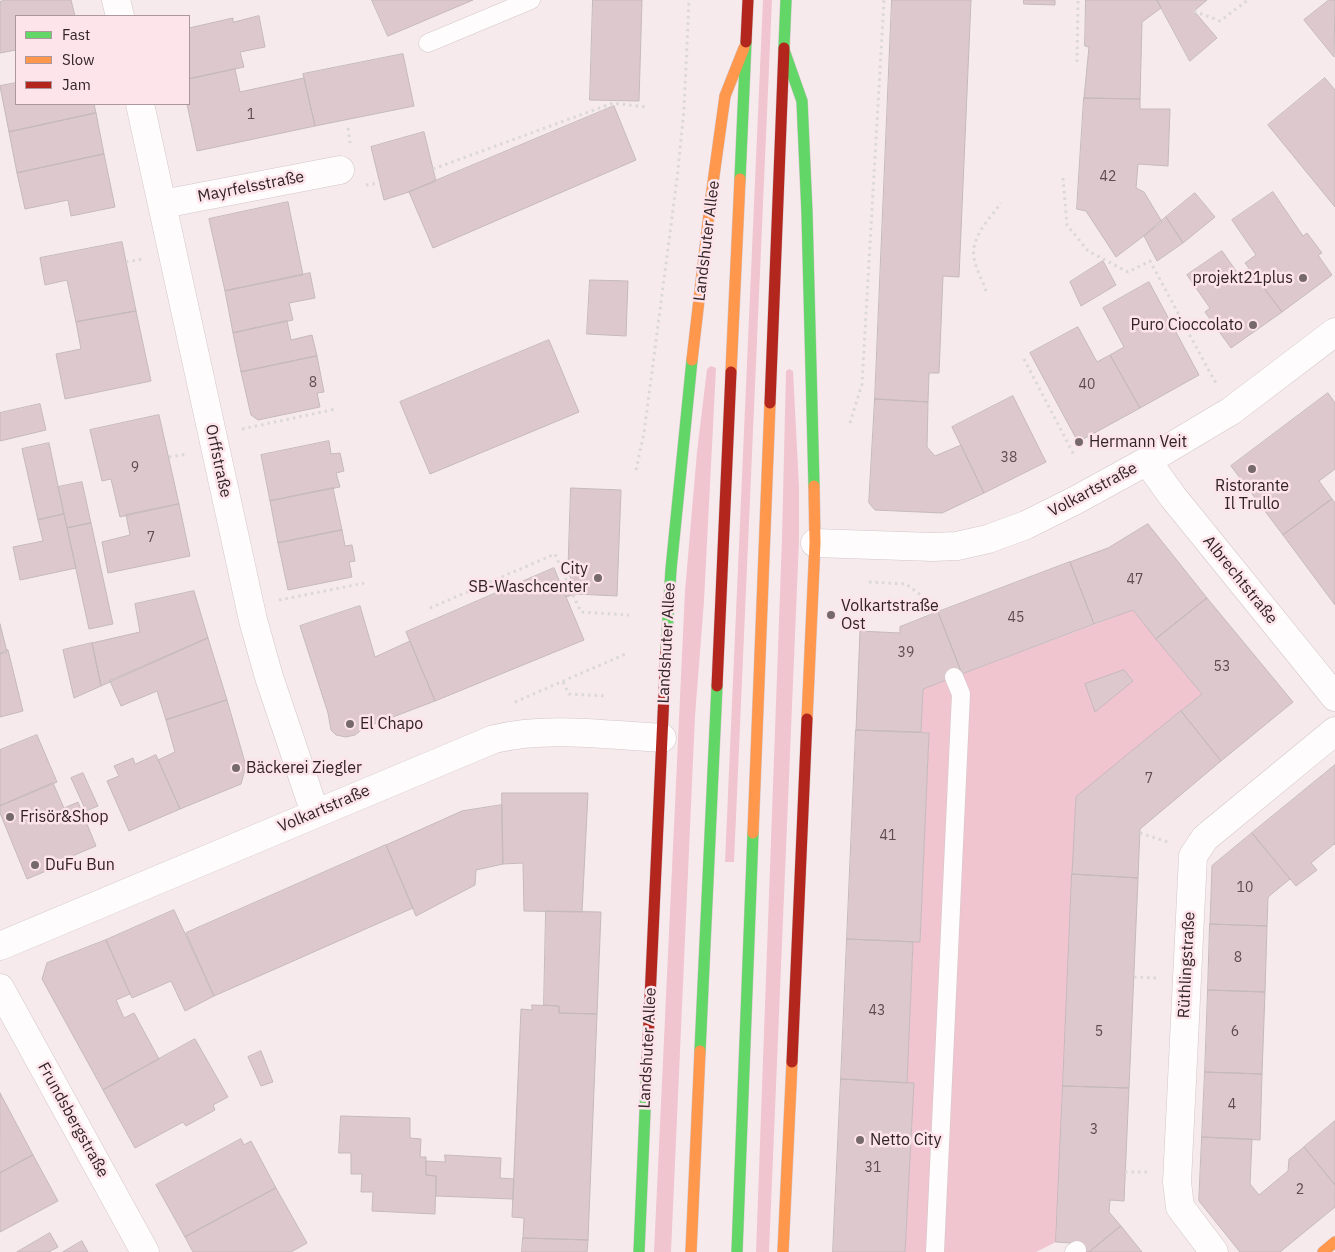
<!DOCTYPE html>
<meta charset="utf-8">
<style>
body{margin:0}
#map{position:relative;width:1335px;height:1252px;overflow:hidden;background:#f6eaed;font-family:"IBM Plex Sans",sans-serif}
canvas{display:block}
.legend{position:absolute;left:15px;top:15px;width:175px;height:90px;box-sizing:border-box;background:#fce4ea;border:1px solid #ab979c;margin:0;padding:6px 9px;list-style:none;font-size:15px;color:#312326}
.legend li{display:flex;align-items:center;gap:10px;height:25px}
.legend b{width:25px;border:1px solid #ab979c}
</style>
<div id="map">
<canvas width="1335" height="1252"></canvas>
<ul class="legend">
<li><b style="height:6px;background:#63d668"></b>Fast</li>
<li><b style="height:6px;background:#ff974d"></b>Slow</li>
<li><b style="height:6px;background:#b3261e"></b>Jam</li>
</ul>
</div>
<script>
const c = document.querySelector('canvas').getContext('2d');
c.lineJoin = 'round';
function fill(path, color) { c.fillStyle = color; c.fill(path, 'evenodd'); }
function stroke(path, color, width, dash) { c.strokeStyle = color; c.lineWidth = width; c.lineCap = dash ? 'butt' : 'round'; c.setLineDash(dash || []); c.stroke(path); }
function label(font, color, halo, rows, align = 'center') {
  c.font = font + ' "IBM Plex Sans",sans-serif'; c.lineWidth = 5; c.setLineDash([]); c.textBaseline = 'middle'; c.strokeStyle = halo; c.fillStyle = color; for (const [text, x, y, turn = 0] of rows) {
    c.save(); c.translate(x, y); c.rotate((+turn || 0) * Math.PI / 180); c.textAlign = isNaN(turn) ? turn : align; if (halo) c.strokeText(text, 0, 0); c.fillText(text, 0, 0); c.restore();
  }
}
const green = new Path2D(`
 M 763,0 L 772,0 L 734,862 L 725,862 Z
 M 711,366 L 716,368 L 704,601 L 695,716 L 671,1252 L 654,1252 L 685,591 L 697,452 L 707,369 Z
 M 789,369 L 793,371 L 799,487 L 799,540 L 769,1252 L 756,1252 L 782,538 L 786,371 Z
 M 1133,610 L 1202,694 L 1076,798 L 1056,1242 L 1036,1252 L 905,1252 L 914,1083 L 907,1083 L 913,942 L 920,942 L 929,733 L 921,732 L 923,689 Z`);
const building = new Path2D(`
 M 5,0 L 71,0 L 75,16 L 16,16 L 16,50 L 0,53 L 0,2 Z
 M 372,0 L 473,0 L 388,36 Z
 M 593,0 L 642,0 L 639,101 L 590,100 Z
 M 892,0 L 971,0 L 959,277 L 943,276 L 939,373 L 929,373 L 928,402 L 875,399 Z
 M 1024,0 L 1055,0 L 1055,5 L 1024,4 Z
 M 1086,0 L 1157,0 L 1161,8 L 1142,22 L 1140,99 L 1084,98 L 1089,47 L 1085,46 Z
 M 1157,0 L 1207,0 L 1194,11 L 1217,38 L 1190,61 Z
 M 1329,0 L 1335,0 L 1334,57 L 1304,20 Z
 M 259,16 L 265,47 L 240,52 L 244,67 L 189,79 L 189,28 L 233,18 L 233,22 Z
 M 403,54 L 414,106 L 315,126 L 303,74 Z
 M 235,69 L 240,92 L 304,78 L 315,126 L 197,151 L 187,104 L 189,104 L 189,79 Z
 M 1325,78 L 1335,90 L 1335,207 L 1268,125 Z
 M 16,83 L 16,104 L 94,104 L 96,113 L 9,132 L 0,86 Z
 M 1084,98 L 1140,99 L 1140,109 L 1170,109 L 1168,166 L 1138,164 L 1136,188 L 1144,192 L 1162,222 L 1116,257 L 1086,211 L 1077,209 Z
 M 614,106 L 636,160 L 433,248 L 409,192 Z
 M 96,113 L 104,154 L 17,173 L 9,132 Z
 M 424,132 L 436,181 L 409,192 L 384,200 L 371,147 Z
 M 104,154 L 115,207 L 71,216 L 68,200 L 25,209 L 17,173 Z
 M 1273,192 L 1303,236 L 1307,233 L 1322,253 L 1318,255 L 1332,275 L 1282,312 L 1245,263 L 1256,255 L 1232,220 Z
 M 1195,193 L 1215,217 L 1183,243 L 1166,217 Z
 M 288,202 L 303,275 L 225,291 L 209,219 Z
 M 1166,217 L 1183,243 L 1157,261 L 1144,236 Z
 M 122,242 L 136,311 L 76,322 L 67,280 L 45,285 L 40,258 Z
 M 1222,251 L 1239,275 L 1249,268 L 1282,312 L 1231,348 L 1205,312 L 1210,308 L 1187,275 Z
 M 1103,261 L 1116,285 L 1081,306 L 1070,282 Z
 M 310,273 L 315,298 L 289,303 L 293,320 L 233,333 L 225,291 Z
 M 590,280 L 628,281 L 626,336 L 587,334 Z
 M 1149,282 L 1199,375 L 1140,408 L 1110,355 L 1124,347 L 1103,308 Z
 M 136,311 L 151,381 L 65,399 L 56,354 L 81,349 L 76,322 Z
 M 287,321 L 291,340 L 312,335 L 317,356 L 241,372 L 233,333 Z
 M 1078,327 L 1097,362 L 1110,355 L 1140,408 L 1078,442 L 1030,353 Z
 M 549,340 L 579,412 L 430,474 L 400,402 Z
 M 317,356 L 324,392 L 317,393 L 320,407 L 258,420 L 251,415 L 241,372 Z
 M 1328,393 L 1335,403 L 1335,469 L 1319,481 L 1332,499 L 1283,535 L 1231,466 Z
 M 1013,396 L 1046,462 L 984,493 L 952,427 Z
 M 875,399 L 928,402 L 927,447 L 935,456 L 961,445 L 984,493 L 942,513 L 875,510 L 869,503 Z
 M 40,404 L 46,430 L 0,441 L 0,413 Z
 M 159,415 L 179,504 L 120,517 L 111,479 L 102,481 L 90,430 Z
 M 329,441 L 331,454 L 340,453 L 344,471 L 336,473 L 340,487 L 270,501 L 261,455 Z
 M 49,443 L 64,514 L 38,520 L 22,449 Z
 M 82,482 L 91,523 L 67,528 L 58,487 Z
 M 333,488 L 342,530 L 278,543 L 270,501 Z
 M 571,488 L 621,490 L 617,596 L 575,594 L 566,597 L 562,586 L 573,582 L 568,573 Z
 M 1332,499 L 1335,503 L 1335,605 L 1283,535 Z
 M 179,504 L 190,556 L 108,573 L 102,542 L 130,535 L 126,515 Z
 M 64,514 L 76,568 L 20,580 L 13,547 L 43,541 L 38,520 Z
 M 91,523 L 113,624 L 89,629 L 67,528 Z
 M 1148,524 L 1207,598 L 1156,639 L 1133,610 L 1094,624 L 1070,562 L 1108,548 Z
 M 342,530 L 345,546 L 352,545 L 355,561 L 349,562 L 352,577 L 288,590 L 278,543 Z
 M 1070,562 L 1094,624 L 962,674 L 938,612 Z
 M 554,568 L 584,640 L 435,701 L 406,632 Z
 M 194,591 L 208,638 L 101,686 L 92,643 L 140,632 L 135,604 Z
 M 1207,598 L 1293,702 L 1221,761 L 1181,711 L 1202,694 L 1156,639 Z
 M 360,606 L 375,657 L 410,641 L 435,701 L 364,728 L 355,735 L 346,737 L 336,735 L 331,730 L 328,713 L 300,626 Z
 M 938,612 L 962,674 L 923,689 L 921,732 L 856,730 L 860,631 L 900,633 L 900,627 Z
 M 0,624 L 7,652 L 0,654 Z
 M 208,638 L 227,700 L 166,720 L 157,691 L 121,706 L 110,681 Z
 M 92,643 L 101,686 L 74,698 L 63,650 Z
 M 8,650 L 23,711 L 0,717 L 0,654 Z
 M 1124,670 L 1133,681 L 1095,712 L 1085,684 Z
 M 227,700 L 246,766 L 241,784 L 180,809 L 158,760 L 175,752 L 166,720 Z
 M 1181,711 L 1221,761 L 1140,829 L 1138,878 L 1072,874 L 1076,797 Z
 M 856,730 L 929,733 L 920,942 L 847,939 Z
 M 37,735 L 57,782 L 0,806 L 0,750 Z
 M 156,755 L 180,809 L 129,831 L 107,781 L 119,776 L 114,766 L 133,758 L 135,764 Z
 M 1335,765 L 1335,845 L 1334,844 L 1311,863 L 1317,870 L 1296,886 L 1252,833 Z
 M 83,773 L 98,806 L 86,811 L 71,778 Z
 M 53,783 L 64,808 L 78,802 L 96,846 L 56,863 L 58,866 L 27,879 L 0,813 L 0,806 Z
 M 502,793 L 588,793 L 582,912 L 524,911 L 523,863 L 503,864 Z
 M 502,805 L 503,864 L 476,870 L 475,885 L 416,916 L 386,845 L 462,811 Z
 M 1252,833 L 1290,879 L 1268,897 L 1267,926 L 1210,924 L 1212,866 Z
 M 386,845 L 413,908 L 214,996 L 186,933 Z
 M 1072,874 L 1138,878 L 1129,1088 L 1063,1086 Z
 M 174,910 L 214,996 L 185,1011 L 171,981 L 132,998 L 106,940 Z
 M 546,911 L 601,912 L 597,1014 L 559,1013 L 559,1006 L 544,1005 Z
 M 1210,924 L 1267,926 L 1265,992 L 1208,990 Z
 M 847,939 L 913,942 L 907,1083 L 841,1079 Z
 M 106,940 L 130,994 L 116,1000 L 124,1018 L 134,1013 L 159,1059 L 103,1090 L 42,979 L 47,963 Z
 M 1208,990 L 1265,992 L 1262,1074 L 1205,1072 Z
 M 532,1005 L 559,1006 L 559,1013 L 597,1014 L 588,1240 L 523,1238 L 524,1218 L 512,1217 L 521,1009 L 532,1010 Z
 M 195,1039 L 228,1097 L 213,1105 L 215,1110 L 186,1126 L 183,1122 L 135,1148 L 103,1090 Z
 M 261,1051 L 273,1082 L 261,1086 L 248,1057 Z
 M 1205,1072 L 1262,1074 L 1260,1140 L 1202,1137 Z
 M 841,1079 L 914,1083 L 905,1252 L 833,1252 Z
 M 1063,1086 L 1129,1088 L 1124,1201 L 1110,1200 L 1109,1212 L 1121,1226 L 1089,1252 L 1078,1252 L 1071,1243 L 1056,1242 Z
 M 0,1093 L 33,1155 L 0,1173 Z
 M 341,1116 L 410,1118 L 410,1138 L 421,1139 L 420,1157 L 426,1157 L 426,1175 L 436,1176 L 435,1214 L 372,1211 L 373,1192 L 361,1192 L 362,1174 L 351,1174 L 351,1153 L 339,1153 Z
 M 1335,1121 L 1335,1185 L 1304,1147 Z
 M 1202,1137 L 1252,1139 L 1250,1184 L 1259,1195 L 1288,1171 L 1289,1159 L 1304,1147 L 1335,1185 L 1335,1207 L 1280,1252 L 1240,1252 L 1199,1201 Z
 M 241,1139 L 244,1145 L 251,1141 L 276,1188 L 185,1237 L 156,1185 Z
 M 33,1155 L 58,1201 L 0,1232 L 0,1173 Z
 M 445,1155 L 501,1158 L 500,1178 L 514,1179 L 513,1199 L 436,1196 L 436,1176 L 426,1175 L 426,1161 L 445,1162 Z
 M 276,1188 L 307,1243 L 291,1252 L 193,1252 L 185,1237 Z
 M 1121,1226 L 1142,1252 L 1089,1252 Z
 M 50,1233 L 58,1247 L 49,1252 L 17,1252 Z
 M 523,1238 L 588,1240 L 587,1252 L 522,1252 Z
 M 82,1241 L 88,1252 L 63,1252 Z`);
const path = new Path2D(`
 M 1194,11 L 1220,21 L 1248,0
 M 1077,62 L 1078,0
 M 348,128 L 350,143
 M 433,169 L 613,103 L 646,107
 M 1063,178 L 1067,225 L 1088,251 L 1128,272 L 1150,261 L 1214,380 L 1218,385
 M 366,185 L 380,183
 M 126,262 L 143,259
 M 986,291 C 983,281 977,271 975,262 C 968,239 989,220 1001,203
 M 1024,359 L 1074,455
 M 850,423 L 862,384 L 884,0
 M 242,429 L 336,409
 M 169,457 L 188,454
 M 636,470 L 644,433 L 677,179 L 684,110 L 689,0
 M 869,582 L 906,584 L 930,602
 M 573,595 L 581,612 L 629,615
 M 279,600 L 365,583
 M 430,608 L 555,554 L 568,584
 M 563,682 L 569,694 L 607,696
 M 515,702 L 628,653
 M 1140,833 L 1168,842
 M 1134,977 L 1158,978
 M 1125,1172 L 1147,1172`);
const lane = new Path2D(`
 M 428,43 L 531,0
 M 935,1252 L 961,694 L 954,677
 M 1074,1252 L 1077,1250`);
const street = new Path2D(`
 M 116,0 L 120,16
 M 140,104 L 253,620 L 269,677 L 315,813
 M 163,204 L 340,170
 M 1147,461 L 1173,497 L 1335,697
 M 815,543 L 933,547 L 957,546 L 988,539 L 1026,525 L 1076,500 L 1147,461 L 1231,411 L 1335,332
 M 0,946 L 494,739 C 548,726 606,735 662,738
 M 0,988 L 145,1252
 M 1214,1252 L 1180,1207 L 1177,1182 L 1193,856 L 1205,838 L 1335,731`);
const fast = new Path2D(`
 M 784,48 L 786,0
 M 784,50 L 802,101 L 807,213 L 814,486
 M 740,179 L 746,42
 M 666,650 L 671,569 L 692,360
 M 700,1051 L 717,686
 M 639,1252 L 647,1064
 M 737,1252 L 753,833`);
const slow = new Path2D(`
 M 692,360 L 711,197 L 725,96 L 744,48
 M 731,372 L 740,179
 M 807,719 L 815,543 L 814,486
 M 753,833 L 770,403
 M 691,1252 L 700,1051
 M 783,1252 L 792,1062
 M 1323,1252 L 1335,1242`);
const jam = new Path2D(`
 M 746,42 L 748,0
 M 770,403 L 784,48
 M 717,686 L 731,372
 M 792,1062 L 807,719
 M 647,1064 L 666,650`);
const markers = [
 [1303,278,5,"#76696c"],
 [1253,325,5,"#76696c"],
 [1079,442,5,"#76696c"],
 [1252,469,5,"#76696c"],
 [598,578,5,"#76696c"],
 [831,615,5,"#76696c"],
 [350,724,5,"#76696c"],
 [236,768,5,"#76696c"],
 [10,817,5,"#76696c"],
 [35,865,5,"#76696c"],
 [860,1140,5,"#76696c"]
];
const numberNames = [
 ["1",251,115],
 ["42",1108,177],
 ["8",313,383],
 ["40",1087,385],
 ["38",1009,458],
 ["9",135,468],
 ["7",151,538],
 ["47",1135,580],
 ["45",1016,618],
 ["39",906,653],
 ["53",1222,667],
 ["7",1149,779],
 ["41",888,836],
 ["10",1245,888],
 ["8",1238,958],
 ["43",877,1011],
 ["5",1099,1032],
 ["6",1235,1032],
 ["4",1232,1105],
 ["3",1094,1130],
 ["31",873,1168],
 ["2",1300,1190]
];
const streetNames = [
 ["Mayrfelsstraße",251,187,-11],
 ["Landshuter Allee",707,241,-83],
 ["Orffstraße",218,461,78],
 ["Volkartstraße",1093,490,-28],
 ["Albrechtstraße",1240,580,51],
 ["Landshuter Allee",667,643,-87],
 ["Volkartstraße",324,809,-23],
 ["Rüthlingstraße",1187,965,-87],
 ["Landshuter Allee",648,1048,-87],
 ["Frundsbergstraße",73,1120,61]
];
const poiNames = [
 ["projekt21plus",1293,278,"right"],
 ["Puro Cioccolato",1243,325,"right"],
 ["Hermann Veit",1089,442],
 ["Ristorante",1252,486,"center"],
 ["Il Trullo",1252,504,"center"],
 ["City",588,569,"right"],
 ["SB-Waschcenter",588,587,"right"],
 ["Volkartstraße",841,606],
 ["Ost",841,624],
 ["El Chapo",360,724],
 ["Bäckerei Ziegler",246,768],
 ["Frisör&Shop",20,817],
 ["DuFu Bun",45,865],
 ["Netto City",870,1140]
];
fill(green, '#f0c5d0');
fill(building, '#ddc8ce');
stroke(building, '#c5b9bc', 1);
stroke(lane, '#d3c6c9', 19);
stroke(street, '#d3c6c9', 29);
stroke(fast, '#d3c6c9', 12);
stroke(slow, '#d3c6c9', 12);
stroke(jam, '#d3c6c9', 12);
stroke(path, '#dcd8d9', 3, [2.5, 4]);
stroke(lane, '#fefcfc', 18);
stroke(street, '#fefcfc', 28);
stroke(fast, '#63d668', 11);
stroke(slow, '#ff974d', 11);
stroke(jam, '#b3261e', 11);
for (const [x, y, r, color] of markers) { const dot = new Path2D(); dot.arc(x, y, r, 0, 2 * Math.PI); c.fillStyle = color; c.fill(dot); stroke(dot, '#fce4ea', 2); }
label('14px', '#5c4c50', null, numberNames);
label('16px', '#312326', '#fce4ea', streetNames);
label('16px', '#312326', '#fce4ea', poiNames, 'left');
</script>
